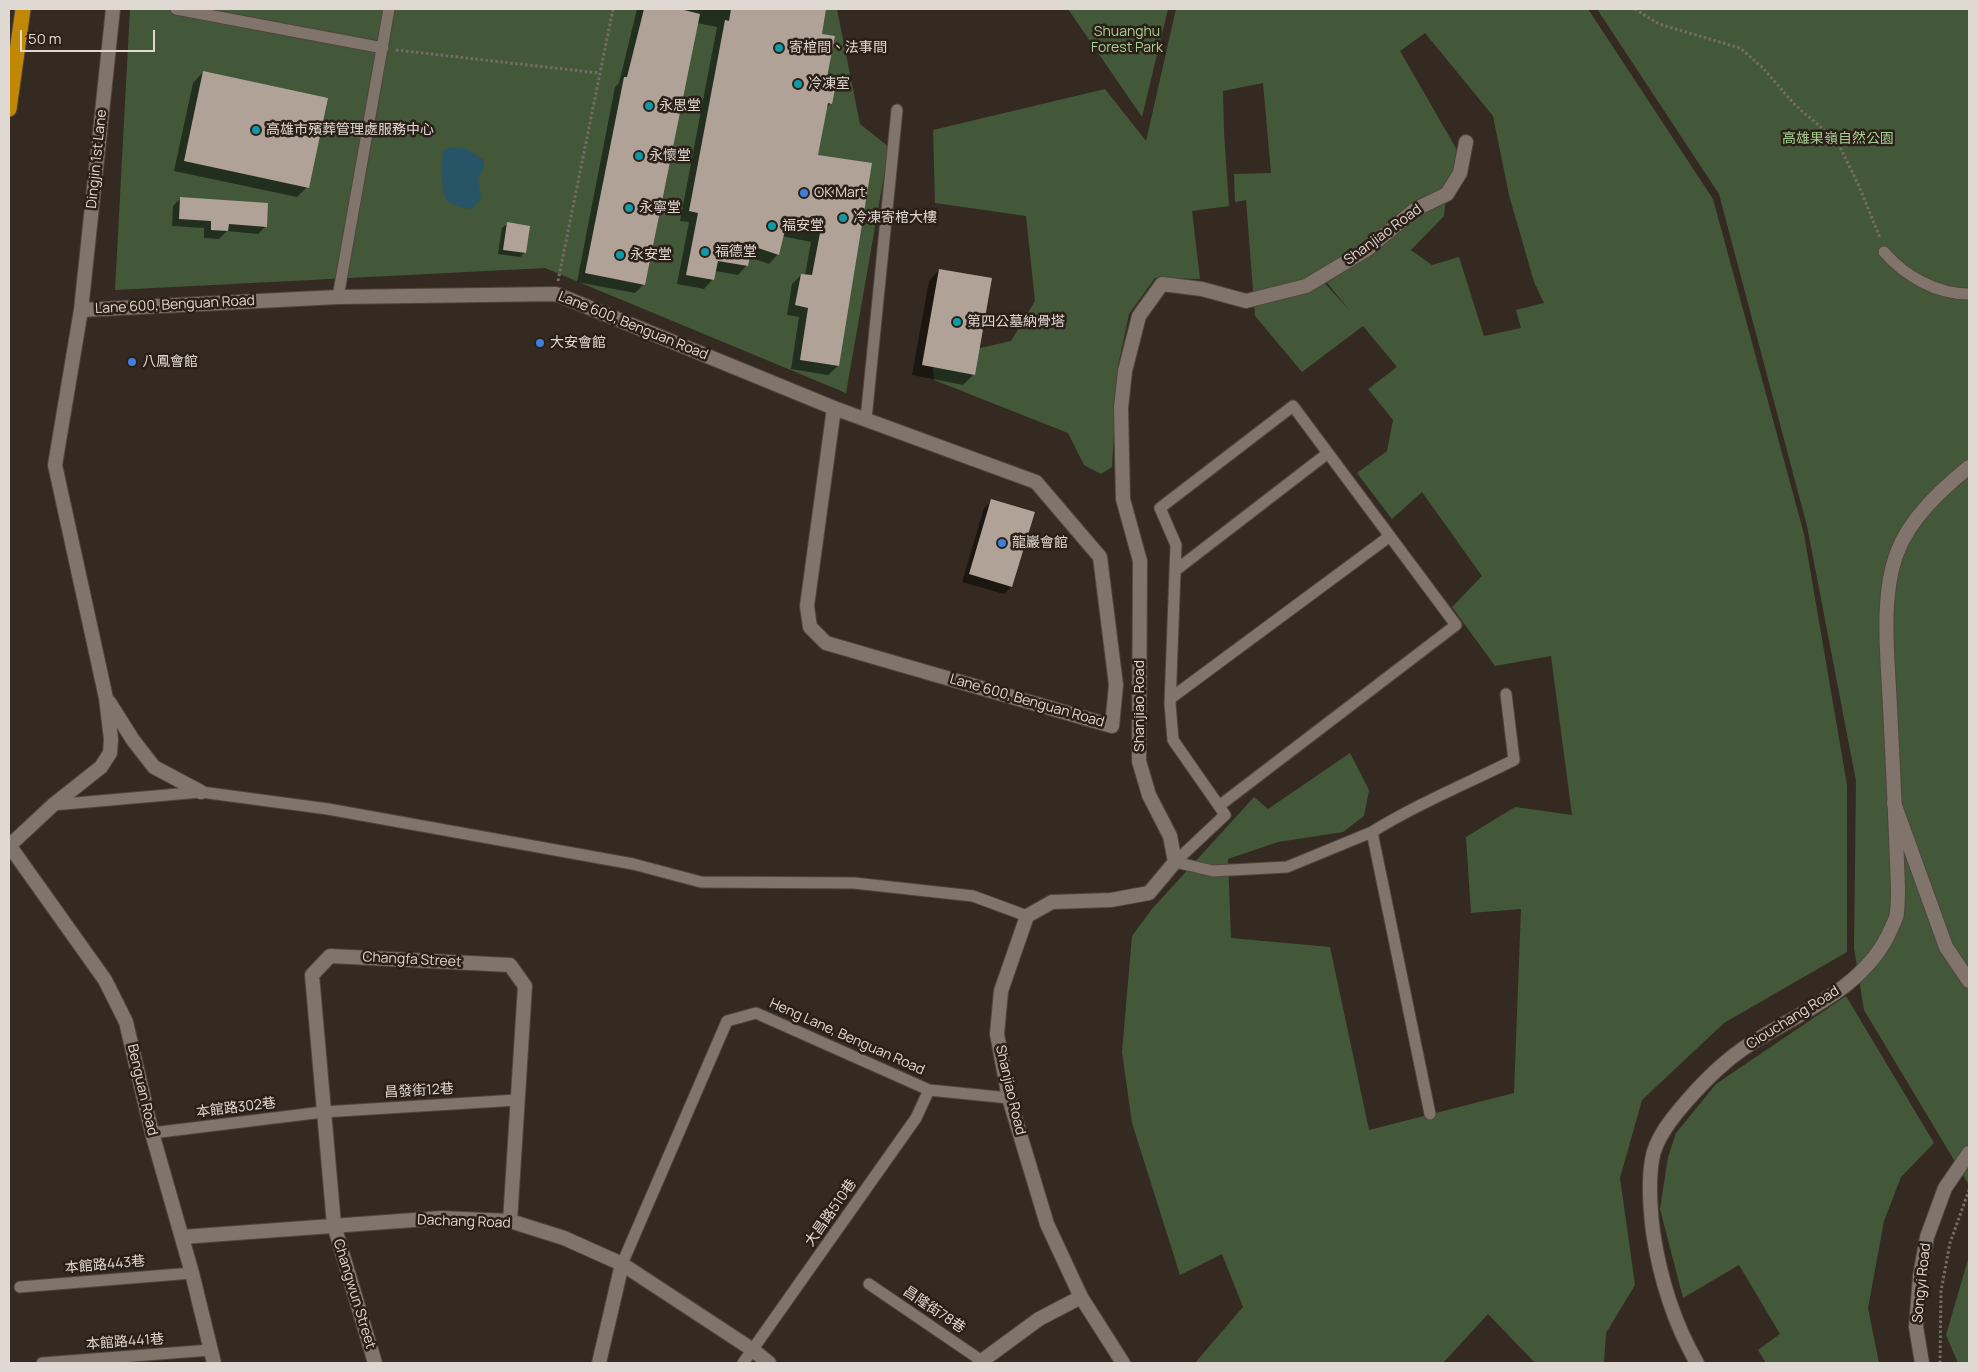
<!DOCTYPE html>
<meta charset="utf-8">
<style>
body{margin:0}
#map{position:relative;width:1978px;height:1372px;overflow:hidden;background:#352a21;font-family:Manrope,sans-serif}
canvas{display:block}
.frame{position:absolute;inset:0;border:10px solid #e0d8d3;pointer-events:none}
.scale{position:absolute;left:20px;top:30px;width:135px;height:22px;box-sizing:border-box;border:2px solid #e0d8d3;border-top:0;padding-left:6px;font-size:15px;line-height:18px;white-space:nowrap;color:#e0d8d3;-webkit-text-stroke:4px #2b2018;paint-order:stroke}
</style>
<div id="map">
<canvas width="1978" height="1372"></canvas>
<div class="frame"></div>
<div class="scale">50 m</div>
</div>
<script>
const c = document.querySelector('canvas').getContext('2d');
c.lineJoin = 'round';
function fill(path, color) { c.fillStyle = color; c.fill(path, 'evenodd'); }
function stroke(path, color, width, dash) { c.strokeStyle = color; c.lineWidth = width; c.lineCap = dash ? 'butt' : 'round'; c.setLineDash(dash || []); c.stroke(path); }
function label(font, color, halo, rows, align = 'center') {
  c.font = font + ' Manrope,"Noto Sans TC",sans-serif'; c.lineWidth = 5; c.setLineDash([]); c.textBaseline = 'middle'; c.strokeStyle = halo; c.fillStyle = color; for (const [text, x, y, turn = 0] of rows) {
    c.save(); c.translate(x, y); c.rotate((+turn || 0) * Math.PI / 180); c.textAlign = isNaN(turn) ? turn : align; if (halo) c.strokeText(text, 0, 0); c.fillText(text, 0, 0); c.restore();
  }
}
const green = new Path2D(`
 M 130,9 L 837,9 L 860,124 L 889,147 L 846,393 L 545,268 L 115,290 Z
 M 1068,9 L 1168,9 L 1142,117 Z
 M 1176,9 L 1588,9 L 1713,199 L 1804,534 L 1847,785 L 1847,952 L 1724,1023 L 1642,1100 L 1620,1178 L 1635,1285 L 1606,1333 L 1604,1363 L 1535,1363 L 1488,1314 L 1443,1363 L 1195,1363 L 1243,1307 L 1222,1254 L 1180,1275 L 1132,1123 L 1122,1052 L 1132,936 L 1152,909 L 1254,797 L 1268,809 L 1350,753 L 1369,790 L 1364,816 L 1343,832 L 1278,842 L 1228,859 L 1231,938 L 1330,947 L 1369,1130 L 1514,1093 L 1521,909 L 1471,913 L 1466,837 L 1515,807 L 1572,815 L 1551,656 L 1495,666 L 1452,607 L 1482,576 L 1422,492 L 1392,519 L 1357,473 L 1387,451 L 1393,420 L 1368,389 L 1397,367 L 1363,326 L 1302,372 L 1255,316 L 1246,200 L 1235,202 L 1234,174 L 1271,173 L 1263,83 L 1223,91 L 1224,132 L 1229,206 L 1192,211 L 1200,279 L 1155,278 L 1129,314 L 1118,366 L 1112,467 L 1101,474 L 1084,465 L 1068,433 L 934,380 L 932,359 L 1011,341 L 1035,301 L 1026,216 L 935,203 L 933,130 L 1105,89 L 1146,141 ZM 1425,33 L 1493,116 L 1509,195 L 1534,282 L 1544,303 L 1516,310 L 1521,328 L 1484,336 L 1459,257 L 1432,265 L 1411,250 L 1444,216 L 1446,196 L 1417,211 L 1323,278 L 1352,313 L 1319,277 L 1450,185 L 1457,150 L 1400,51 Z
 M 1597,9 L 1969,9 L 1969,1185 L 1864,1010 L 1854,948 L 1856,781 L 1807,526 L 1719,194 Z
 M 1846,996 L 1934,1143 L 1901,1177 L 1884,1221 L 1868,1308 L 1879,1363 L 1766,1363 L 1758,1350 L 1780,1334 L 1739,1265 L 1683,1298 L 1660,1209 L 1668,1157 L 1676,1133 L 1716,1084 Z
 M 1969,1256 L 1969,1363 L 1958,1363 L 1946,1335 Z`);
const water = new Path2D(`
 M 453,147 L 467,149 L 484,160 L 484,167 L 478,177 L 481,199 L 472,209 L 459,207 L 446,200 C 442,188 440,161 444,150 Z`);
const shadow = new Path2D(`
 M 637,9 L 825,9 L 820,35 L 831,103 L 826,108 L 817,157 L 838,366 L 828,375 L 791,369 L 799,317 L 787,315 L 792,284 L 801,275 L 805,275 L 811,242 L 782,236 L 778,254 L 769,264 L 749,257 L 747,265 L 738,275 L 715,271 L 713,279 L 704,289 L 677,284 L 689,222 L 680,221 L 717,27 L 697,23 L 644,284 L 635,293 L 577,282 L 615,87 L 619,83 Z
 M 203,72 L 307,187 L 297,197 L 174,171 L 193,83 Z
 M 181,198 L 266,226 L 258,234 L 227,231 L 219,239 L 204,238 L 204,228 L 172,226 L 173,206 Z
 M 507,224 L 525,252 L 520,257 L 498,254 L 502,228 Z
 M 939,270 L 974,374 L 963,385 L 912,375 L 929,281 Z
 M 992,501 L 1011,587 L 1004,594 L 962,582 L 984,508 Z`);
const building = new Path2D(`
 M 644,9 L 680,9 L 700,14 L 645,285 L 585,273 L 624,77 L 627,77 Z
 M 731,9 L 826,9 L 822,34 L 835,36 L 827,77 L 837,79 L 832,104 L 828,103 L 818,155 L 872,163 L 839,366 L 800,360 L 808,308 L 795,305 L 801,274 L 812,275 L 820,233 L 786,226 L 779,255 L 752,246 L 748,266 L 718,261 L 714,280 L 686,275 L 698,213 L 689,211 L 725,20 L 729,21 Z
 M 203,71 L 328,98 L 309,188 L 184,161 Z
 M 180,197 L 268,203 L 267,227 L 229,224 L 228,231 L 211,230 L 211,221 L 179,219 Z
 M 507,222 L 530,226 L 526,253 L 503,250 Z
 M 939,269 L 992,278 L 975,375 L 922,365 Z
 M 991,499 L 1035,512 L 1012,587 L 969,574 Z`);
const path = new Path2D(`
 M 1635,9 L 1659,24 L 1740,48 L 1763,68 L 1795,105 L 1837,141 L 1859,186 L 1880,238
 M 396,50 L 599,73
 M 558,281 L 613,9
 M 1940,1363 L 1941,1291 L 1950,1243 L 1969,1190`);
const service = new Path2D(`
 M 176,9 L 383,48
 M 1884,252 C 1905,276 1936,294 1969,294
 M 338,297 L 389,9
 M 866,419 L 897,110
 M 1176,570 L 1328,453
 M 1171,698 L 1390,536
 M 53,805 L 201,792 L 328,809 L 633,864 L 701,882 L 854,883 L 973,896 L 1027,916
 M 1372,832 C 1417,804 1466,784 1514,760 L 1506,694
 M 1175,862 L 1225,815 L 1219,806 L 1173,740 L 1170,704 L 1176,545 L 1160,508 L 1293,406 L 1456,625 L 1219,806
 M 1175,862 L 1213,871 L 1287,867 L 1372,832 L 1430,1114
 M 152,1133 L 323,1112 L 517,1100
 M 622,1264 L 727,1021 L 756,1013 L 929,1090 L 1009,1098
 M 869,1284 L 982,1361
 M 20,1287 L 192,1273
 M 42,1363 L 211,1350
 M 743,1363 L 916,1118 L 929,1090`);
const minor = new Path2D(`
 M 81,310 L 338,297 L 556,294 L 834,408 L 1036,482 L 1100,557 L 1116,685 L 1112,726 L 826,643 L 810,627 L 807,606 L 834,408
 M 109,702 L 133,740 L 154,767 L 201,792
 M 9,846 L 53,805 L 101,767 L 110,753 L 111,739 L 106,698 L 55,465 L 81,310 L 113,9
 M 182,1237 L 441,1218 L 510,1221 L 564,1238 L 622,1264 L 753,1350 L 769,1363
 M 375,1363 L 334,1225 L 312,975 L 330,956 L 510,965 L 525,986 L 510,1221
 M 599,1363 L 622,1264
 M 979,1363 L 1039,1319 L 1081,1297
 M 1123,1363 L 1081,1297 L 1047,1224 L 1009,1098 L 997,1034 L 1001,991 L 1027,916 L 1052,902 L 1111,900 L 1149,893 L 1175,862 L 1170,836 L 1149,795 L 1139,761 L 1140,561 L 1123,499 L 1121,408 L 1125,371 L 1139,316 L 1162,284 L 1202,289 L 1246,301 L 1306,286 L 1366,250 L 1416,209 L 1447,194 L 1460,173 L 1466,142
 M 1697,1363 C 1674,1323 1660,1278 1653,1232 C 1650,1208 1648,1184 1652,1160 C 1655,1139 1672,1118 1686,1102 C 1705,1080 1725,1060 1750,1044 C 1800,1012 1866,988 1891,929 C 1893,924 1897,918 1897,912 C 1898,904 1898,896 1898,889 C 1896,828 1893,768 1890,707 C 1888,660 1880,598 1897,553 C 1909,519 1942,489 1969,467`);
const tertiary = new Path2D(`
 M 1894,803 L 1946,947 L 1969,981
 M 9,845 L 105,980 L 126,1022 L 152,1133 L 192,1273 L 214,1363
 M 1922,1363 L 1916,1327 L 1920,1276 L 1927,1237 L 1945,1188 L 1969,1153`);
const motorway = new Path2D(`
 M 9,109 L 23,9`);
const markers = [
 [779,48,5,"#0f9aa8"],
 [798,84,5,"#0f9aa8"],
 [649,106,5,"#0f9aa8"],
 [256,130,5,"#0f9aa8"],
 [639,156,5,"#0f9aa8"],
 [804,193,5,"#3f7fe0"],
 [629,208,5,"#0f9aa8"],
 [843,218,5,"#0f9aa8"],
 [772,226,5,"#0f9aa8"],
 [705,252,5,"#0f9aa8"],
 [620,255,5,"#0f9aa8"],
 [957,322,5,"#0f9aa8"],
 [540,343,5,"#3f7fe0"],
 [132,362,5,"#3f7fe0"],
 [1002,543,5,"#3f7fe0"]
];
const parkNames = [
 ["Shuanghu",1127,32],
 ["Forest Park",1127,48],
 ["高雄果嶺自然公園",1838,139]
];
const poiNames = [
 ["寄棺間、法事間",789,48],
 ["冷凍室",808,84],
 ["永思堂",659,106],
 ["高雄市殯葬管理處服務中心",266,130],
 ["永懷堂",649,156],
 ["OK Mart",814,193],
 ["永寧堂",639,208],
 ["冷凍寄棺大樓",853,218],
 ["福安堂",782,226],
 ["福德堂",715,252],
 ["永安堂",630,255],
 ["第四公墓納骨塔",967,322],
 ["大安會館",550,343],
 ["八鳳會館",142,362],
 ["龍巖會館",1012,543]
];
const streetNames = [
 ["Dingjin 1st Lane",97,159,-84],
 ["Shanjiao Road",1383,235,-36],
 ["Lane 600, Benguan Road",175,305,-3],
 ["Lane 600, Benguan Road",633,326,22],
 ["Lane 600, Benguan Road",1027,701,16],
 ["Shanjiao Road",1140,706,-90],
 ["Changfa Street",412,960,3],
 ["Ciouchang Road",1793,1018,-32],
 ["Heng Lane, Benguan Road",847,1037,24],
 ["Benguan Road",142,1090,77],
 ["Shanjiao Road",1010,1090,77],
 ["昌發街12巷",419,1091,-3],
 ["本館路302巷",236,1108,-7],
 ["大昌路510巷",831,1213,-55],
 ["Dachang Road",464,1222,2],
 ["本館路443巷",105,1265,-5],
 ["Songyi Road",1922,1283,-84],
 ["Changwun Street",354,1294,73],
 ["昌隆街78巷",934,1310,34],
 ["本館路441巷",125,1342,-4]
];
fill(green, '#435839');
fill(water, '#275467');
fill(shadow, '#0007');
fill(building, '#b0a297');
stroke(service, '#4f453e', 13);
stroke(minor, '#4f453e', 16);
stroke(tertiary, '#4f453e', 16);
stroke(motorway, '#4f453e', 17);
stroke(path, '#766c64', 3, [2.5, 2.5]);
stroke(service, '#81746a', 11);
stroke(minor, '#81746a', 14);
stroke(tertiary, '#81746a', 14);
stroke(motorway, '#c18805', 15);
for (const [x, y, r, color] of markers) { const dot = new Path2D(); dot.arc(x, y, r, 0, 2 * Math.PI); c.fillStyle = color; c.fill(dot); stroke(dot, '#2b2018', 2); }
label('14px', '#a8d097', '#2b2018', parkNames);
label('14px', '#e0d8d3', '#2b2018', poiNames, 'left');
label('14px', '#e0d8d3', '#2b2018', streetNames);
</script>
